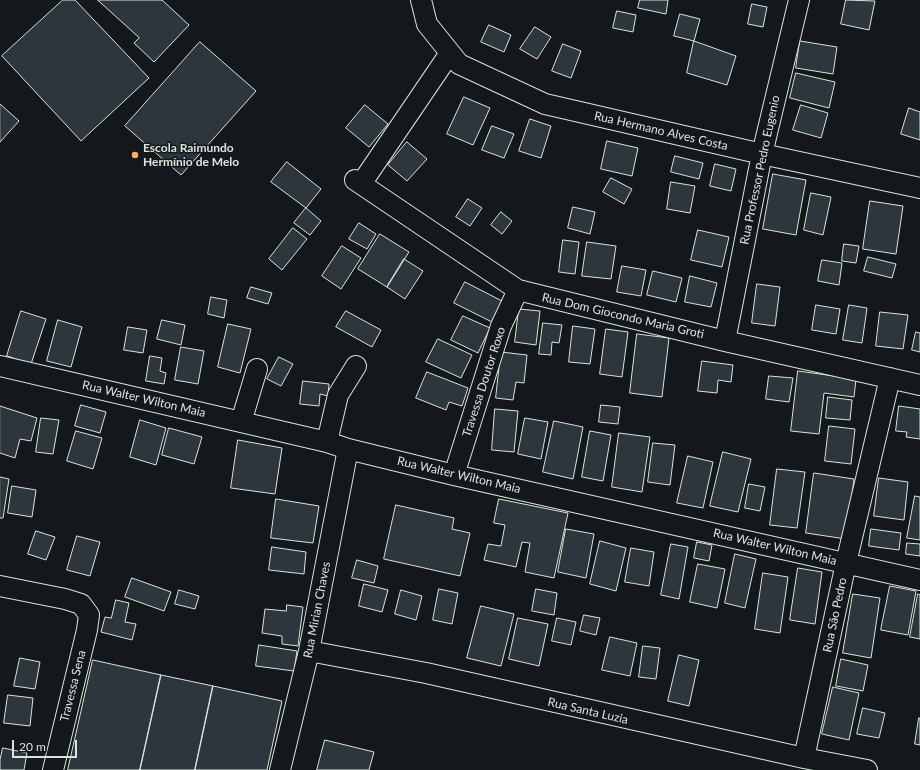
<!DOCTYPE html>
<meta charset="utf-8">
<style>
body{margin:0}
#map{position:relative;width:920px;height:770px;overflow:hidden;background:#14181c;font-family:Lato,sans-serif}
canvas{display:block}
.scale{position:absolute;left:12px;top:740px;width:65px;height:18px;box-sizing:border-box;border:2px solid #d8e6dc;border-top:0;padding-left:5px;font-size:12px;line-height:14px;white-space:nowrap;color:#d8e6dc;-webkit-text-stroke:3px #14181c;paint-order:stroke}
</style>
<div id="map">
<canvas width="920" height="770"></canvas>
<div class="scale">20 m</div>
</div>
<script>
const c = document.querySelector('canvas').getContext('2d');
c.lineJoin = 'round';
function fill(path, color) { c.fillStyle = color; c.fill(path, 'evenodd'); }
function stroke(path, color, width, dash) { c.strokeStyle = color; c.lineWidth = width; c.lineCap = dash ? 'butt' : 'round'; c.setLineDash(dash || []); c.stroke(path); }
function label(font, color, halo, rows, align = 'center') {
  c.font = font + ' Lato,sans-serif'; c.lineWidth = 3; c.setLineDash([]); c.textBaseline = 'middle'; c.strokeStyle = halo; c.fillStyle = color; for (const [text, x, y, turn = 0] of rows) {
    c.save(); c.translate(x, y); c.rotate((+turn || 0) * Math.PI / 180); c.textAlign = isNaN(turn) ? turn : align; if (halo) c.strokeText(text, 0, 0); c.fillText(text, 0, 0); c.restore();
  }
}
const building = new Path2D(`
 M 63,0 L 75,0 L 149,78 L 81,141 L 2,56 Z
 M 98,0 L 162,0 L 189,25 L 154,62 L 134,43 L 139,38 Z
 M 640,0 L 668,0 L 666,14 L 638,8 Z
 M 846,0 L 875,1 L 869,30 L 841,24 Z
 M 752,4 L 767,7 L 763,27 L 748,24 Z
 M 617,11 L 636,15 L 633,32 L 613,28 Z
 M 680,14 L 700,19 L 694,41 L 674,36 Z
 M 489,25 L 511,35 L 504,52 L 481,42 Z
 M 535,27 L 551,37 L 537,59 L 520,49 Z
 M 694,41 L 736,56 L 727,85 L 687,73 Z
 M 800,41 L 837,47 L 833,74 L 796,68 Z
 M 200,42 L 256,91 L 181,175 L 125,126 Z
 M 563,44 L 581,51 L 571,78 L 552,71 Z
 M 796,73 L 835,82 L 829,108 L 790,98 Z
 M 464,97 L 490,108 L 473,145 L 447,134 Z
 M 0,104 L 19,121 L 0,142 Z
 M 365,105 L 388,124 L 369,147 L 346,128 Z
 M 801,105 L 828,113 L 821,138 L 793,130 Z
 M 909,108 L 920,112 L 920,140 L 901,134 Z
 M 530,119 L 551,126 L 541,158 L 519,151 Z
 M 492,126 L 514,134 L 504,158 L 482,150 Z
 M 607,141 L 638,148 L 632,176 L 601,169 Z
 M 407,142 L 427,159 L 407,181 L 388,165 Z
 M 675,156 L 703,163 L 699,179 L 671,172 Z
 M 287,162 L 321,189 L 306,208 L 271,182 Z
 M 715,164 L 736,169 L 731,191 L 710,186 Z
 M 773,174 L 806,180 L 796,235 L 763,229 Z
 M 611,178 L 632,189 L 624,204 L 603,192 Z
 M 671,182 L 695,186 L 690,213 L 667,209 Z
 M 811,193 L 831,197 L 823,235 L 804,230 Z
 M 468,199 L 482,208 L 470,226 L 456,217 Z
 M 870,201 L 903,206 L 896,254 L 863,249 Z
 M 573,207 L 595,212 L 590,234 L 568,228 Z
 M 306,208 L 321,221 L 310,235 L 294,223 Z
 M 501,212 L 512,221 L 502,234 L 491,225 Z
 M 359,223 L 376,234 L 367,249 L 349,239 Z
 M 293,228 L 307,239 L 282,270 L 269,259 Z
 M 698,230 L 729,237 L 722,267 L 691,260 Z
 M 380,234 L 409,252 L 387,287 L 358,269 Z
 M 563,240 L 579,242 L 575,274 L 559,272 Z
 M 587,242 L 616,246 L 611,279 L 582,276 Z
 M 844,244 L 859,246 L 856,263 L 842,261 Z
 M 342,246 L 361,258 L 341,289 L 322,276 Z
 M 868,257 L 896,264 L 892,278 L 864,271 Z
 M 404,259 L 423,271 L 405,299 L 387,287 Z
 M 822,260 L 842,263 L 839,285 L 818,281 Z
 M 622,266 L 646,270 L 641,296 L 617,292 Z
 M 653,271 L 682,278 L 676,302 L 647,295 Z
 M 690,276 L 717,283 L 711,307 L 685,302 Z
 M 465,282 L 504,302 L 494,323 L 454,303 Z
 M 757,284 L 780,287 L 775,326 L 752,323 Z
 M 251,287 L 272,293 L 268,304 L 247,298 Z
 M 211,297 L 227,300 L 224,318 L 208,314 Z
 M 816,305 L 840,309 L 836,334 L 812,330 Z
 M 849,305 L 867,308 L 862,343 L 843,340 Z
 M 519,309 L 540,311 L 536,345 L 515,342 Z
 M 21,311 L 46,319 L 31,364 L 7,356 Z
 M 346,311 L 381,330 L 372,347 L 336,327 Z
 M 880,312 L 908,315 L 903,349 L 876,346 Z
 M 463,316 L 490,328 L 478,353 L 451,340 Z
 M 58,320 L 82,327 L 71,367 L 47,361 Z
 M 162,320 L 185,325 L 181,345 L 157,339 Z
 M 543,323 L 562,325 L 559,343 L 552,342 L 551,355 L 539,354 Z
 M 228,324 L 251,329 L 240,373 L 218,367 Z
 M 573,326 L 595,329 L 590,364 L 569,362 Z
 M 128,327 L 147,330 L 143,353 L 124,350 Z
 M 606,329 L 628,332 L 622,377 L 600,374 Z
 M 916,332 L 920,333 L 920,352 L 912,350 Z
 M 637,334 L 669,338 L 662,397 L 630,393 Z
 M 438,339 L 472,355 L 461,378 L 426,362 Z
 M 181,347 L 204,351 L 198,384 L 175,380 Z
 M 501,352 L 527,355 L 524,383 L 516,382 L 513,400 L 496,398 Z
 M 150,356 L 162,358 L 160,371 L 166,373 L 164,384 L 146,381 Z
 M 279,357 L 293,364 L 281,386 L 267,379 Z
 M 702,361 L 733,365 L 731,382 L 718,380 L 717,393 L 698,391 Z
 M 798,371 L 856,379 L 854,397 L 824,393 L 819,434 L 791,431 Z
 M 427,372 L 468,388 L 462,406 L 449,402 L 446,410 L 416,398 Z
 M 769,376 L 793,378 L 789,402 L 766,399 Z
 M 303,381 L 329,384 L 328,396 L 320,394 L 319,406 L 300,404 Z
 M 828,397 L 852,400 L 850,420 L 826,418 Z
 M 81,405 L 106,412 L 100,433 L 75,426 Z
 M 601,405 L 620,407 L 618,424 L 599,422 Z
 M 0,406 L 37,418 L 31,441 L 20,439 L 15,458 L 0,453 Z
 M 899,406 L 920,409 L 920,439 L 906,437 L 907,432 L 896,431 Z
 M 495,409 L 518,411 L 514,452 L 492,450 Z
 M 41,418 L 59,420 L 53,454 L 36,452 Z
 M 525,418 L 548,422 L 541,459 L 518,454 Z
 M 140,420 L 166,428 L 156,465 L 130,457 Z
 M 554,421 L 583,427 L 573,479 L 543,472 Z
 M 829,426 L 855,429 L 851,464 L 825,461 Z
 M 169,428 L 202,437 L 194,464 L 162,455 Z
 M 76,431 L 102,438 L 93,469 L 67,461 Z
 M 590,431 L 611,435 L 603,481 L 582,477 Z
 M 619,433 L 650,437 L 642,492 L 612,487 Z
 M 238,440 L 282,448 L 275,494 L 231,488 Z
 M 653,443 L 675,445 L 670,485 L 648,482 Z
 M 723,452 L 751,459 L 738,512 L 710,506 Z
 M 688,456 L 713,462 L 703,508 L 677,503 Z
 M 777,469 L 805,472 L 797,528 L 770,525 Z
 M 814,473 L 854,479 L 846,539 L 806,533 Z
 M 0,477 L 9,479 L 3,518 L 0,518 Z
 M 879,478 L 908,482 L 904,520 L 874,516 Z
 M 749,484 L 765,487 L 760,511 L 745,508 Z
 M 12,486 L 36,490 L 32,517 L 8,513 Z
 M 915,496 L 920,497 L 920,540 L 907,538 Z
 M 276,499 L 319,506 L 313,543 L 271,538 Z
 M 499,499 L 568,513 L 554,578 L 525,572 L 530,543 L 522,542 L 516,567 L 484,560 L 488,544 L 501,546 L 505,525 L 494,523 Z
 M 396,505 L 454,518 L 452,529 L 470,533 L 460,576 L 384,559 Z
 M 566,529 L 594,534 L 586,578 L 558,572 Z
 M 871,529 L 901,533 L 899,550 L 869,546 Z
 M 36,531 L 55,537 L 46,560 L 28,554 Z
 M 77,536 L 100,542 L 90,576 L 67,570 Z
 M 600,541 L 626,548 L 616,591 L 590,584 Z
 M 697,542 L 712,545 L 709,561 L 694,558 Z
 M 907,543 L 920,544 L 920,556 L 906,554 Z
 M 671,544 L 688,547 L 679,599 L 661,595 Z
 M 272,547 L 306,552 L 304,574 L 269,570 Z
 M 631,548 L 654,552 L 649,586 L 625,582 Z
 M 735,554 L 756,559 L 745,608 L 725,603 Z
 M 357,560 L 378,566 L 374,583 L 352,578 Z
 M 698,564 L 725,569 L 717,608 L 690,602 Z
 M 798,568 L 822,572 L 815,624 L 790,620 Z
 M 763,573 L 788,577 L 780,633 L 755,629 Z
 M 132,578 L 171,592 L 164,611 L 125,597 Z
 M 364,584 L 388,590 L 382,612 L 359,606 Z
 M 890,586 L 916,591 L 908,635 L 881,630 Z
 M 439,589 L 458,593 L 452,624 L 433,620 Z
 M 536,589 L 557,593 L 554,615 L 532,611 Z
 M 179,590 L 199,596 L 195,609 L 175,604 Z
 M 401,590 L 422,596 L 416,620 L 395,614 Z
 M 853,594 L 880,598 L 871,658 L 843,653 Z
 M 918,594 L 920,595 L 920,639 L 910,637 Z
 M 116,600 L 129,603 L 125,622 L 136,624 L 132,640 L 101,632 L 105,617 L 111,618 Z
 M 287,605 L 303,607 L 298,646 L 282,644 L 282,636 L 262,633 L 265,609 L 286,611 Z
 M 481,606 L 514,614 L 501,666 L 467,658 Z
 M 584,615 L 600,618 L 596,635 L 580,631 Z
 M 518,618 L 548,624 L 539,666 L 509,659 Z
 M 557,618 L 576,622 L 571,645 L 552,641 Z
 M 610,637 L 637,643 L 630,676 L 602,670 Z
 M 259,645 L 297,651 L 294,671 L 256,666 Z
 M 643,646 L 660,648 L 656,679 L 639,677 Z
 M 679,655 L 699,660 L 689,706 L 668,701 Z
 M 20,658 L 40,662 L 35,689 L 14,686 Z
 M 841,659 L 868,665 L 863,691 L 836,686 Z
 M 93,660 L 161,675 L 140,770 L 68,770 Z
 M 161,675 L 213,686 L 195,770 L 140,770 Z
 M 213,686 L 282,701 L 267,770 L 195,770 Z
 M 833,687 L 859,693 L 849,740 L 822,734 Z
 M 8,695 L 33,698 L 30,726 L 4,723 Z
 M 863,708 L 885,713 L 879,738 L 857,734 Z
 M 919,718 L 920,718 L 920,745 L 915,744 Z
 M 325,740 L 374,752 L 369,770 L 317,770 Z
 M 3,748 L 27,753 L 24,770 L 0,770 L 0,760 Z`);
const street = new Path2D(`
 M 421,0 L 427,24 L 459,64 L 545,104 L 762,154 L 920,188
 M 355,180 L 518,290 L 725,341 L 920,385
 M 361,184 L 450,53
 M 725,341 L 762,154 L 799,0
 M 0,366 L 327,442 L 348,449 L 454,475 L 920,580
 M 241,422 L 257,369
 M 327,442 L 338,395 L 356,366
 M 454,475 L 501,326 L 518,290
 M 0,586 L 65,599 L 81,604 L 89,615 L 87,630 L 53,770
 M 309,651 L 426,673 L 804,758 L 867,770
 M 804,758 L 846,563 L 890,378
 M 280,770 L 309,651 L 348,449`);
const markers = [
 [135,155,4,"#ffb74d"]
];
const streetNames = [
 ["Rua Hermano Alves Costa",661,131,13],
 ["Rua Professor Pedro Eugenio",760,170,-78],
 ["Rua Dom Giocondo Maria Groti",623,316,13],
 ["Travessa Doutor Roxo",484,382,-72],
 ["Rua Walter Wilton Maia",144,399,13],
 ["Rua Walter Wilton Maia",459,475,13],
 ["Rua Walter Wilton Maia",775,547,13],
 ["Rua Mirian Chaves",317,610,-79],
 ["Rua São Pedro",835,615,-78],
 ["Travessa Sena",73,686,-76],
 ["Rua Santa Luzia",588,711,13]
];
const poiNames = [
 ["Escola Raimundo",143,148],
 ["Hermínio de Melo",143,162]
];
fill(building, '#2c363c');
stroke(building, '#d8e6dc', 1);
stroke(street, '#d8e6dc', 22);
stroke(street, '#14181c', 20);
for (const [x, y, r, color] of markers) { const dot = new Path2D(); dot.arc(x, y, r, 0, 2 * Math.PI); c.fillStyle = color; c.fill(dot); stroke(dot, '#14181c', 1.5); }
label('12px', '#d8e6dc', '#14181c', streetNames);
label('bold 12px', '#d8e6dc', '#14181c', poiNames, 'left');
</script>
